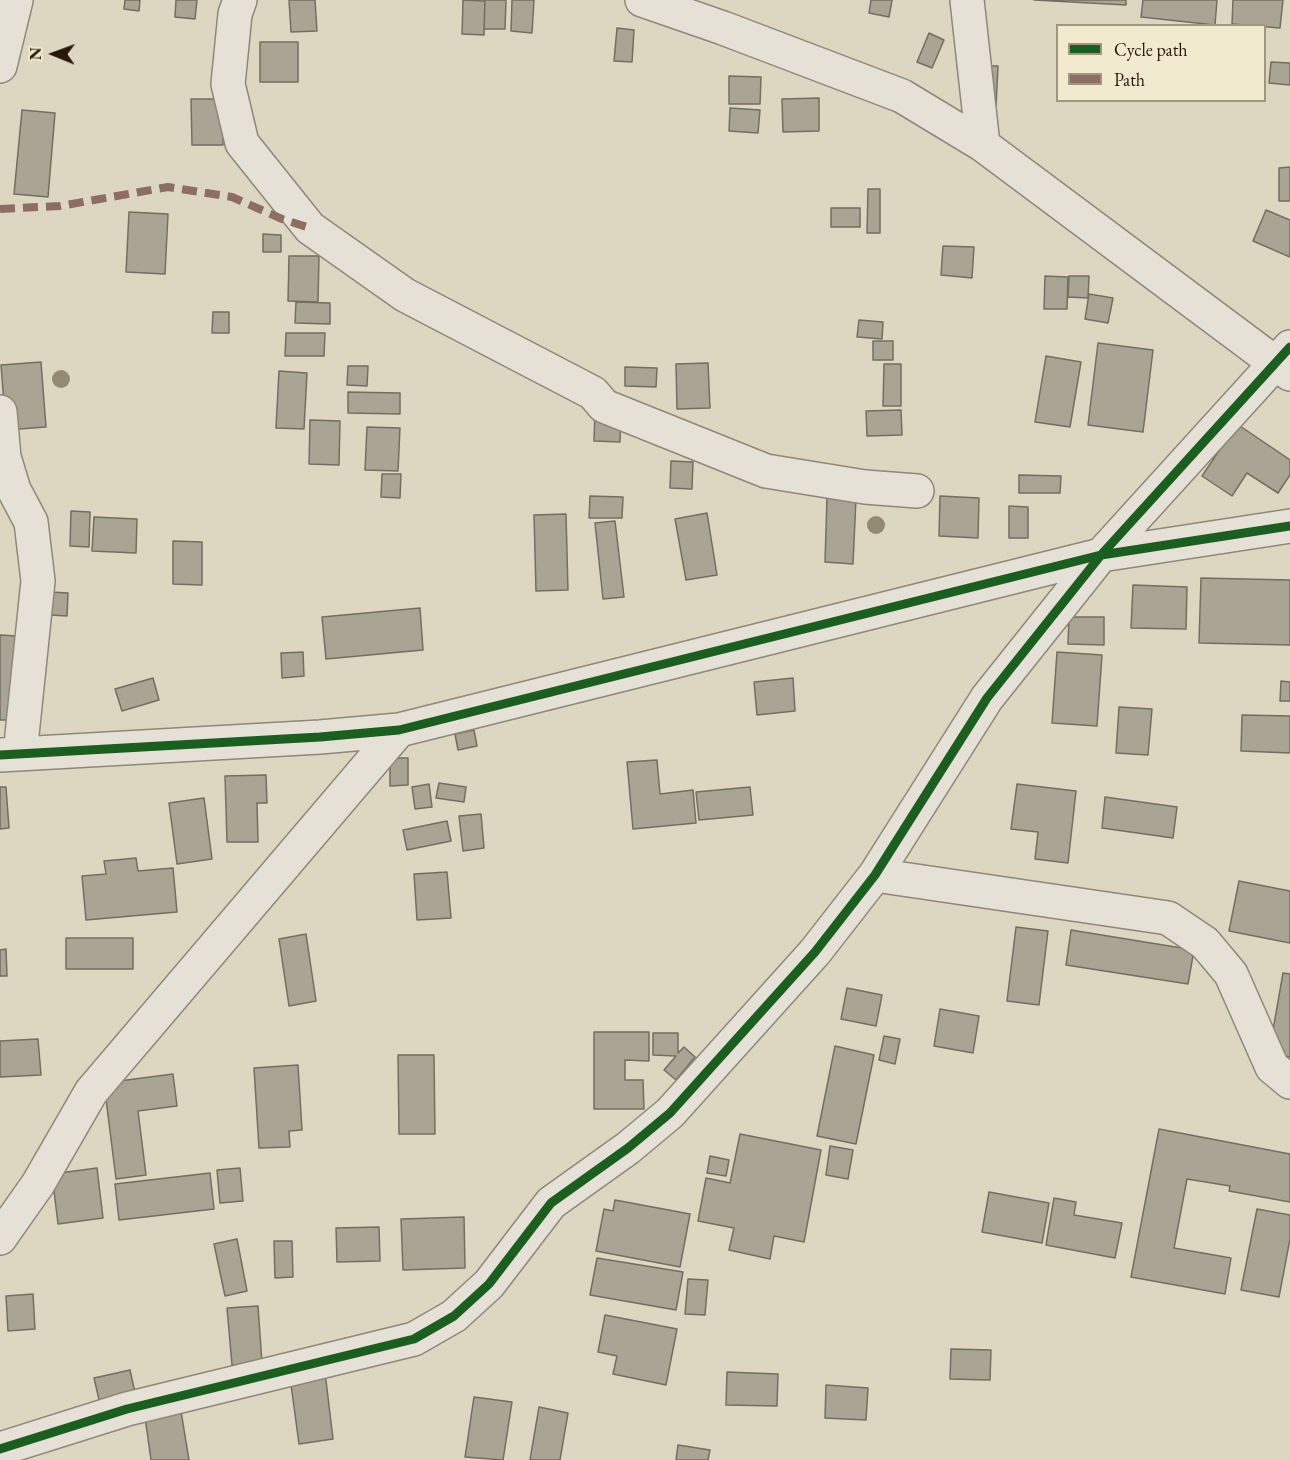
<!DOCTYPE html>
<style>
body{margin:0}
#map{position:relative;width:1290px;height:1460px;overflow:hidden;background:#ddd7c1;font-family:"EB Garamond",serif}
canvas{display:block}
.legend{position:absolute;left:1056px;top:24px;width:210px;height:78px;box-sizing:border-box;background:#f1eacf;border:2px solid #a19680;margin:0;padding:8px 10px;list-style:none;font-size:18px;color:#291809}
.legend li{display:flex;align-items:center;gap:12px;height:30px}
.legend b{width:30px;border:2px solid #a19680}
.north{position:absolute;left:24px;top:24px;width:60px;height:60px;-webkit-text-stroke:4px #f1eacf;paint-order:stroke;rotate:271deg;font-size:16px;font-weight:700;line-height:24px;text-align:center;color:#291809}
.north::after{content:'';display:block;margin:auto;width:21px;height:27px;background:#291809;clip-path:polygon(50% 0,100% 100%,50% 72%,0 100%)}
</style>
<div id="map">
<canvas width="1290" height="1460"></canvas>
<ul class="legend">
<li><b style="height:8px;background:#1b5e20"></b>Cycle path</li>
<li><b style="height:8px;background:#8d6e63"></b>Path</li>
</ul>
<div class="north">N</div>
</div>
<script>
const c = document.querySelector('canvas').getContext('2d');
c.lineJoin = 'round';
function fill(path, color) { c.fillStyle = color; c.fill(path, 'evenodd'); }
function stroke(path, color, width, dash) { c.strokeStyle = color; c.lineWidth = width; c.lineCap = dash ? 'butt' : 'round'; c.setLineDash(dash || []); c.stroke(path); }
const building = new Path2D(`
 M 125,0 L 140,0 L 139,11 L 124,9 Z
 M 176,0 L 197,0 L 195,19 L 175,17 Z
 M 289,0 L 315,0 L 317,31 L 291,32 Z
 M 463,0 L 485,1 L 484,35 L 462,34 Z
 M 485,0 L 506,0 L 505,29 L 484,29 Z
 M 512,0 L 534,0 L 532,33 L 511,31 Z
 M 871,0 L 892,0 L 889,17 L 869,13 Z
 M 1034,0 L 1126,0 L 1126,5 Z
 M 1143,0 L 1217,0 L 1215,25 L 1141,17 Z
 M 1233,0 L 1283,0 L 1280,28 L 1232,24 Z
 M 617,28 L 634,30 L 632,62 L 614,61 Z
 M 929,33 L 944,40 L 932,68 L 917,62 Z
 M 260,42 L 298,42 L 298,82 L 260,82 Z
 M 1271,62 L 1290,63 L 1290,85 L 1269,83 Z
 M 985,66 L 998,66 L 996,107 L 983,106 Z
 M 729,76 L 761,77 L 760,104 L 729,104 Z
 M 819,98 L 819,131 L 783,132 L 782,99 Z
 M 191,99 L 223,99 L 223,145 L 192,145 Z
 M 730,108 L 760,110 L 758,133 L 729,131 Z
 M 22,110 L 55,113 L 48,197 L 14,194 Z
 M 1290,167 L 1290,201 L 1279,201 L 1279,168 Z
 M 868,189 L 880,189 L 880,233 L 867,233 Z
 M 831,208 L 860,208 L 860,227 L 831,227 Z
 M 1266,210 L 1290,220 L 1290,257 L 1253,241 Z
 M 129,212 L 168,214 L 165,274 L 126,272 Z
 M 263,234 L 281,235 L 281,252 L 263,252 Z
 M 943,246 L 974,247 L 972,278 L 941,275 Z
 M 289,256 L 319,256 L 318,302 L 288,301 Z
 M 1045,276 L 1068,277 L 1067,309 L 1044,309 Z
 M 1069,276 L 1089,276 L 1088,298 L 1068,297 Z
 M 1089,294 L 1113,298 L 1108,323 L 1085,319 Z
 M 296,302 L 330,303 L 330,324 L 295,323 Z
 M 213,312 L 229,312 L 229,333 L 212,333 Z
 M 859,320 L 883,322 L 882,339 L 857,337 Z
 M 286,333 L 325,333 L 324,356 L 285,356 Z
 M 873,341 L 893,341 L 893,360 L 873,360 Z
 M 1098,343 L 1153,350 L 1143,432 L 1088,425 Z
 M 1046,356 L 1081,362 L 1070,427 L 1035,422 Z
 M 41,362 L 46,427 L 6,430 L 1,365 Z
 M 708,363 L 710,408 L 677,409 L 676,364 Z
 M 884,364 L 901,364 L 901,406 L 883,406 Z
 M 348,366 L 368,366 L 367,386 L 347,385 Z
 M 625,367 L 657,368 L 656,387 L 625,386 Z
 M 279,371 L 307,373 L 304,429 L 276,428 Z
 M 348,392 L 400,393 L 400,414 L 348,413 Z
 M 595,410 L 621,412 L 620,442 L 594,441 Z
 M 901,410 L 902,435 L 867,436 L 866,411 Z
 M 310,420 L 340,421 L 339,465 L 309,464 Z
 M 1237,424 L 1290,460 L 1290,475 L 1278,493 L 1247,473 L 1232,496 L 1202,476 Z
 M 367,427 L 400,428 L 398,471 L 365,470 Z
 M 671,461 L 693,462 L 692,489 L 670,488 Z
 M 382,474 L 401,474 L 400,498 L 381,497 Z
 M 1019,475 L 1061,476 L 1060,493 L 1019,493 Z
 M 590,496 L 623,497 L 622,518 L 589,518 Z
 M 940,496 L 979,498 L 978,538 L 939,536 Z
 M 827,497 L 856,498 L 853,564 L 825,562 Z
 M 1009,506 L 1028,507 L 1028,538 L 1009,538 Z
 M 71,511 L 90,512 L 89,547 L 70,546 Z
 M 707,513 L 717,575 L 686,580 L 675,519 Z
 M 566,514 L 568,590 L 536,591 L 534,515 Z
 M 94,517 L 137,519 L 136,553 L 92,551 Z
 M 615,521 L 624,597 L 603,599 L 595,523 Z
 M 173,541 L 202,542 L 202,585 L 173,584 Z
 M 1201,578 L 1290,580 L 1290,645 L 1199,643 Z
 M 1133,585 L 1187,587 L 1186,629 L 1131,628 Z
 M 51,592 L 68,593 L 67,616 L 50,615 Z
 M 420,608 L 423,650 L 326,659 L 322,617 Z
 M 1069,617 L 1104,617 L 1104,645 L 1068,644 Z
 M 0,635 L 17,636 L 15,720 L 0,720 Z
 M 303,652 L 304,676 L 282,678 L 281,653 Z
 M 1057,652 L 1102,655 L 1097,726 L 1052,723 Z
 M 153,678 L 159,700 L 122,711 L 115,689 Z
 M 793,678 L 795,711 L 757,715 L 754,682 Z
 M 1281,681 L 1290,682 L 1290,701 L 1280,701 Z
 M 1119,707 L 1152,709 L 1148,755 L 1116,753 Z
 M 1242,715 L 1290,716 L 1290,753 L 1241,751 Z
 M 474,730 L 477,746 L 458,750 L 455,734 Z
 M 390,758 L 408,758 L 408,785 L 390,786 Z
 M 657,760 L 660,794 L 693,790 L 696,823 L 633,829 L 627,762 Z
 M 266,775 L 267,803 L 257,803 L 258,842 L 227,842 L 225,776 Z
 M 439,783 L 466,787 L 464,802 L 436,798 Z
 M 429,784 L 432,807 L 415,809 L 412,787 Z
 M 1017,784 L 1076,791 L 1068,863 L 1035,859 L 1038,832 L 1011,829 Z
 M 0,787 L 6,787 L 9,828 L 0,829 Z
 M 750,787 L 753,815 L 699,820 L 696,792 Z
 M 1105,797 L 1177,807 L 1173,838 L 1102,828 Z
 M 204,798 L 212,859 L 177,864 L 169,803 Z
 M 481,814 L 484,848 L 463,851 L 459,816 Z
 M 447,821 L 451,841 L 407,850 L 403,830 Z
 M 136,858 L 138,871 L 173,868 L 177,912 L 86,920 L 82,876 L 106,874 L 104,861 Z
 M 447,872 L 451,918 L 417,920 L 414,874 Z
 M 1239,881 L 1290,891 L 1290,943 L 1229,931 Z
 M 1016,927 L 1048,931 L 1039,1005 L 1007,1001 Z
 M 1071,930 L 1194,950 L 1188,984 L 1066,965 Z
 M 306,934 L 316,1001 L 289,1006 L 279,939 Z
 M 66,938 L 133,938 L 133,969 L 66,969 Z
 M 6,949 L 7,976 L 0,976 L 0,950 Z
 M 1283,973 L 1290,974 L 1290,1057 L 1269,1053 Z
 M 847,988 L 882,995 L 876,1026 L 841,1019 Z
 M 940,1009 L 979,1016 L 973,1053 L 934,1046 Z
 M 594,1032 L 649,1032 L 649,1061 L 625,1060 L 625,1080 L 643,1080 L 644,1109 L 594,1109 Z
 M 653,1033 L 678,1033 L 678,1053 L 684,1047 L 695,1057 L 676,1080 L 664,1070 L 676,1056 L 653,1055 Z
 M 884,1036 L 900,1039 L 895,1064 L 879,1060 Z
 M 38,1039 L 41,1075 L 0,1077 L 0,1041 Z
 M 835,1046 L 874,1055 L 856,1144 L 817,1136 Z
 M 398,1055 L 434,1055 L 435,1134 L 399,1134 Z
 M 298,1065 L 302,1130 L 289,1131 L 290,1147 L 259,1148 L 254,1068 Z
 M 173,1074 L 177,1106 L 138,1111 L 146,1175 L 116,1179 L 104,1083 Z
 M 1159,1129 L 1290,1154 L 1290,1202 L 1229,1191 L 1230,1186 L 1187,1179 L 1174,1248 L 1231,1258 L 1225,1294 L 1131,1277 Z
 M 740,1134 L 821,1150 L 804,1242 L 774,1236 L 770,1259 L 729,1250 L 734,1228 L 698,1221 L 706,1178 L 730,1183 Z
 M 830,1146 L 853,1150 L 848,1179 L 826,1175 Z
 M 710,1156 L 729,1160 L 726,1176 L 707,1173 Z
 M 97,1168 L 103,1218 L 58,1224 L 52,1174 Z
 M 240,1168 L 243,1201 L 220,1203 L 217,1170 Z
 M 210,1173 L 214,1209 L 119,1220 L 115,1184 Z
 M 989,1192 L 1049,1203 L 1042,1243 L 982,1232 Z
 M 1054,1198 L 1076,1202 L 1074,1215 L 1122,1223 L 1115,1258 L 1046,1245 Z
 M 615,1200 L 690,1214 L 680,1267 L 596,1251 L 604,1209 L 613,1211 Z
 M 1257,1209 L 1290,1215 L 1290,1239 L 1279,1297 L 1241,1290 Z
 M 464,1217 L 465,1268 L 403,1270 L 401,1219 Z
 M 379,1227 L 380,1261 L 337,1262 L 336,1228 Z
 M 237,1239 L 247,1291 L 225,1296 L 214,1244 Z
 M 274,1241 L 292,1241 L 293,1277 L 275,1278 Z
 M 597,1258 L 683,1272 L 676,1310 L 590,1295 Z
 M 688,1279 L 708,1280 L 705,1315 L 685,1314 Z
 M 33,1294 L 35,1329 L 8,1331 L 6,1296 Z
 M 258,1306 L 262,1363 L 232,1365 L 227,1308 Z
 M 605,1315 L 677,1329 L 666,1385 L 613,1374 L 617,1356 L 598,1352 Z
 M 951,1349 L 991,1350 L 990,1380 L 950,1379 Z
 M 130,1370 L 136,1397 L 100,1404 L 94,1378 Z
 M 325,1372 L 333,1439 L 299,1444 L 290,1377 Z
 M 727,1372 L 778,1374 L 777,1406 L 726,1405 Z
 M 826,1385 L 868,1388 L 866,1420 L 825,1418 Z
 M 474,1397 L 512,1402 L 503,1460 L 465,1457 Z
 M 539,1407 L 568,1413 L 560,1460 L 530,1460 Z
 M 181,1411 L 189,1460 L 151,1460 L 145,1417 Z
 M 678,1445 L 710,1450 L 708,1460 L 676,1460 Z`);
const minor = new Path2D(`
 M 240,0 L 235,14 L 228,84 L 242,143 L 310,228 L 405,295 L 593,393 L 604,406 L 766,471 L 865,487 L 917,491
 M 642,0 L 723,28 L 902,96 L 983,145 L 1290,374
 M 967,0 L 983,145
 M 0,66 L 16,0
 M 0,412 L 4,457 L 14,490 L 31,522 L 38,581 L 20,754
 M 0,755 L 320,737 L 399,730 L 1101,555 L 1290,526
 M 875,875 L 1168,918 L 1205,943 L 1231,974 L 1272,1067 L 1290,1082
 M 0,1238 L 38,1184 L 91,1092 L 399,730
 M 0,1449 L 127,1409 L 414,1339 L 454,1316 L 489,1284 L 551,1203 L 628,1148 L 670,1113 L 815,952 L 875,875 L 987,698 L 1101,555 L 1290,347`);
const quiet = new Path2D(`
 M 0,209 L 60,206 L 168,187 L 232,197 L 282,219 L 310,228`);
const cycleway = new Path2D(`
 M 0,755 L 320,737 L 399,730 L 1101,555 L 1290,526
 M 0,1449 L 127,1409 L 414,1339 L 454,1316 L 489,1284 L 551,1203 L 628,1148 L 670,1113 L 815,952 L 875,875 L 987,698 L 1101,555 L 1290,347`);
const trees = [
 [61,379],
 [876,525]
];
fill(building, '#a9a494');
stroke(building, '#746e61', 1.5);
stroke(minor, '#8e887a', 36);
stroke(minor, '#e5e1d6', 33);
stroke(quiet, '#8d6e63', 8, [15, 8]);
stroke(cycleway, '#1b5e20', 9);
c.fillStyle = '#948973';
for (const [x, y] of trees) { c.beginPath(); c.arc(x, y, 9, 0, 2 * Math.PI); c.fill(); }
</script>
